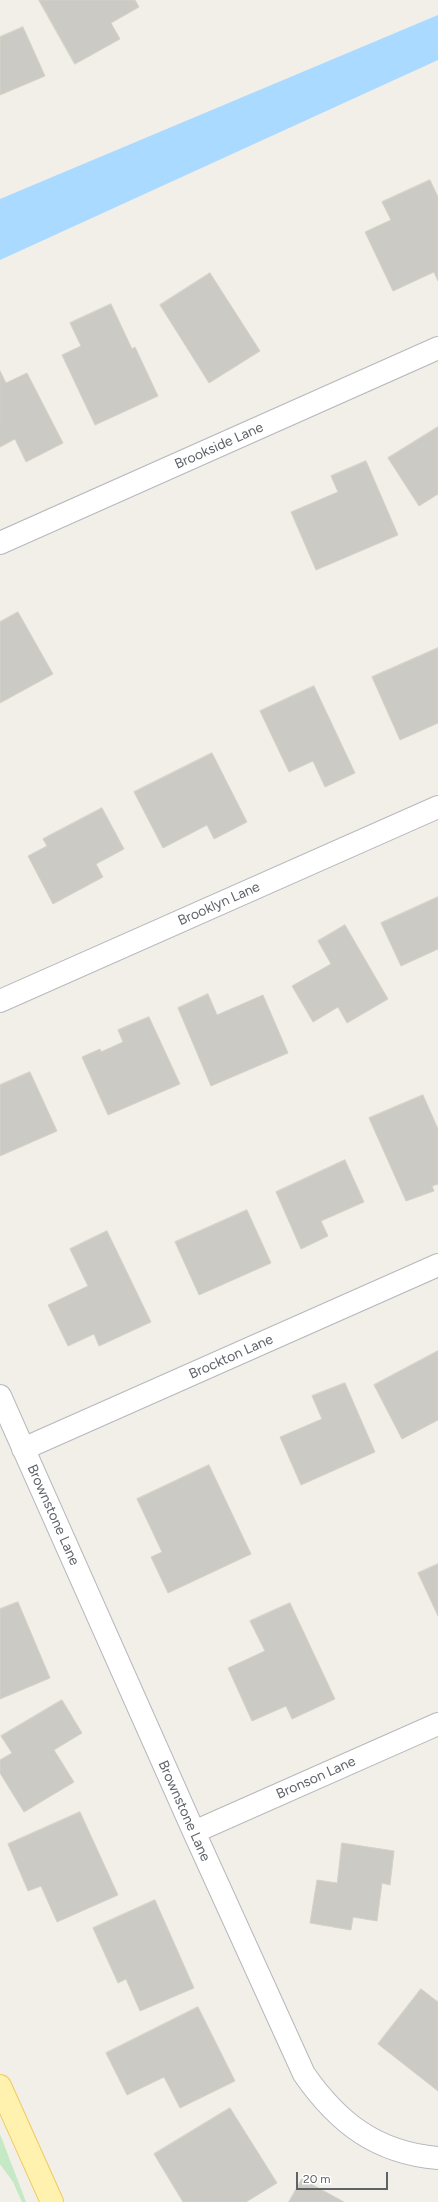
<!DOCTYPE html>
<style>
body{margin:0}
#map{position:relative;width:438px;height:2202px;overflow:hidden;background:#f1efe8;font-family:Figtree,sans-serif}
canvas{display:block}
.scale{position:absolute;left:296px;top:2172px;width:92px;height:18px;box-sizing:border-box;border:2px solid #5f6368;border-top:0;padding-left:5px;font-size:12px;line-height:14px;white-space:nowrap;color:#5f6368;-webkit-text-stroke:3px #fff;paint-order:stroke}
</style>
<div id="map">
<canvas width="438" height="2202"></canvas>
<div class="scale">20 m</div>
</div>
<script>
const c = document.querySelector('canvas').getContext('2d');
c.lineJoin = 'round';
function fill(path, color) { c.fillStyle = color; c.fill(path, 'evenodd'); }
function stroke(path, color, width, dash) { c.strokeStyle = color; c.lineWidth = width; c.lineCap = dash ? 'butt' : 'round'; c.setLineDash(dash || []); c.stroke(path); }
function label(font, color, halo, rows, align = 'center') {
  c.font = font + ' Figtree,sans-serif'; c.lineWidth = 3.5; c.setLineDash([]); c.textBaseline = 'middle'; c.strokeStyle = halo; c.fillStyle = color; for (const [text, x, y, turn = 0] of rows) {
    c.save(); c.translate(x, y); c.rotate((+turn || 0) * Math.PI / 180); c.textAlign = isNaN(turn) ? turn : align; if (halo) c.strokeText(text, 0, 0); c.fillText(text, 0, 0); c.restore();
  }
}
const green = new Path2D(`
 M 0,2134 L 26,2202 L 22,2202 L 13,2182 L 0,2164 Z`);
const water = new Path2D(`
 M 438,15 L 438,60 L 0,260 L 0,199 Z`);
const building = new Path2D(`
 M 39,0 L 135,0 L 139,7 L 111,23 L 120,39 L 75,64 Z
 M 23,27 L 45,76 L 0,95 L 0,37 Z
 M 430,180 L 438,197 L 438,281 L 434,272 L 393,291 L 365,232 L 391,220 L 382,202 Z
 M 210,273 L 260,351 L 209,383 L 160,305 Z
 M 111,304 L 132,349 L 135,347 L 158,396 L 95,425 L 62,355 L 81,346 L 70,323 Z
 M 0,371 L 6,383 L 27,373 L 63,443 L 26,462 L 15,439 L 0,447 Z
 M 438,427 L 438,494 L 419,506 L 388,458 Z
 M 366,461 L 398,535 L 316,570 L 291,512 L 338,492 L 331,476 Z
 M 18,612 L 53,674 L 0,703 L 0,622 Z
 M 438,648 L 438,723 L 400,740 L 372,677 Z
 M 314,686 L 355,773 L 325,787 L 313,761 L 289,772 L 260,711 Z
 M 212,753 L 247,822 L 214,839 L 207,825 L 163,848 L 134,792 Z
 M 102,808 L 124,849 L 96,864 L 103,877 L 53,904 L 28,856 L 47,846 L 43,839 Z
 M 438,897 L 438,949 L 401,966 L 381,923 Z
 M 345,925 L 388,999 L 347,1023 L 338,1007 L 313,1022 L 292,986 L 331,964 L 318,941 Z
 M 208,994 L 217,1015 L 263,995 L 288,1053 L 211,1086 L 178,1008 Z
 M 149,1017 L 180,1084 L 108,1115 L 82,1057 L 100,1049 L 101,1052 L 123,1042 L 118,1030 Z
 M 30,1072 L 57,1131 L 0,1156 L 0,1085 Z
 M 423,1095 L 438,1129 L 438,1184 L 432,1186 L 434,1191 L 406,1201 L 369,1118 Z
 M 345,1160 L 364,1202 L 321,1221 L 328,1236 L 301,1249 L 276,1192 Z
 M 247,1210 L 271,1263 L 199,1295 L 175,1242 Z
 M 107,1231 L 151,1322 L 99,1346 L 94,1334 L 68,1346 L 48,1305 L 88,1286 L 70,1249 Z
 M 438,1351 L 438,1420 L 402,1439 L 374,1385 Z
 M 345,1383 L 375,1452 L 301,1485 L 280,1437 L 322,1419 L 312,1396 Z
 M 209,1465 L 251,1554 L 168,1593 L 151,1557 L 162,1552 L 137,1499 Z
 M 438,1564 L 438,1616 L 418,1573 Z
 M 18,1602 L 50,1678 L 0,1699 L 0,1609 Z
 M 290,1603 L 335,1699 L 292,1719 L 286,1706 L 252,1721 L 228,1668 L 265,1651 L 250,1621 Z
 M 62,1700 L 82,1733 L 54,1750 L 74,1782 L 24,1812 L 0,1773 L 0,1760 L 12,1753 L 1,1736 Z
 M 80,1812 L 118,1895 L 57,1922 L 41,1886 L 28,1891 L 8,1844 Z
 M 342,1843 L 394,1851 L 390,1885 L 382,1883 L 377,1921 L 353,1917 L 351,1930 L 310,1923 L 317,1880 L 337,1883 Z
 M 155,1900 L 194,1988 L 140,2011 L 126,1979 L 118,1983 L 93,1928 Z
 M 421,1989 L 438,2002 L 438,2091 L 378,2044 Z
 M 198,2007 L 235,2081 L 180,2108 L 164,2077 L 127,2095 L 106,2053 Z
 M 230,2108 L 277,2183 L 246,2202 L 183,2202 L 154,2154 Z
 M 302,2179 L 344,2202 L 289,2202 Z`);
const minor = new Path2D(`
 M 0,543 L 438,348
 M 0,1001 L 438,807
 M 0,1396 L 194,1832 L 304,2074 C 338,2123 377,2153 438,2158
 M 23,1449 L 438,1265
 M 194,1832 L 438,1724`);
const major = new Path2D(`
 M 0,2086 L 52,2202`);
const streetNames = [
 ["Brookside Lane",219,446,-24],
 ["Brooklyn Lane",219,904,-24],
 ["Brockton Lane",231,1357,-24],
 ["Brownstone Lane",53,1515,66],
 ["Bronson Lane",316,1778,-24],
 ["Brownstone Lane",184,1811,66]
];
fill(green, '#c5e8c5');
fill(water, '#aadaff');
fill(building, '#cccac5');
stroke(building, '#d6d1c6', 1);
stroke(minor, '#b5b8bc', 24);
stroke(major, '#f2c960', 24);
stroke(minor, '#fff', 22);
stroke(major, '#fff2af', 22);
label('14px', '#5f6368', '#fff', streetNames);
</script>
